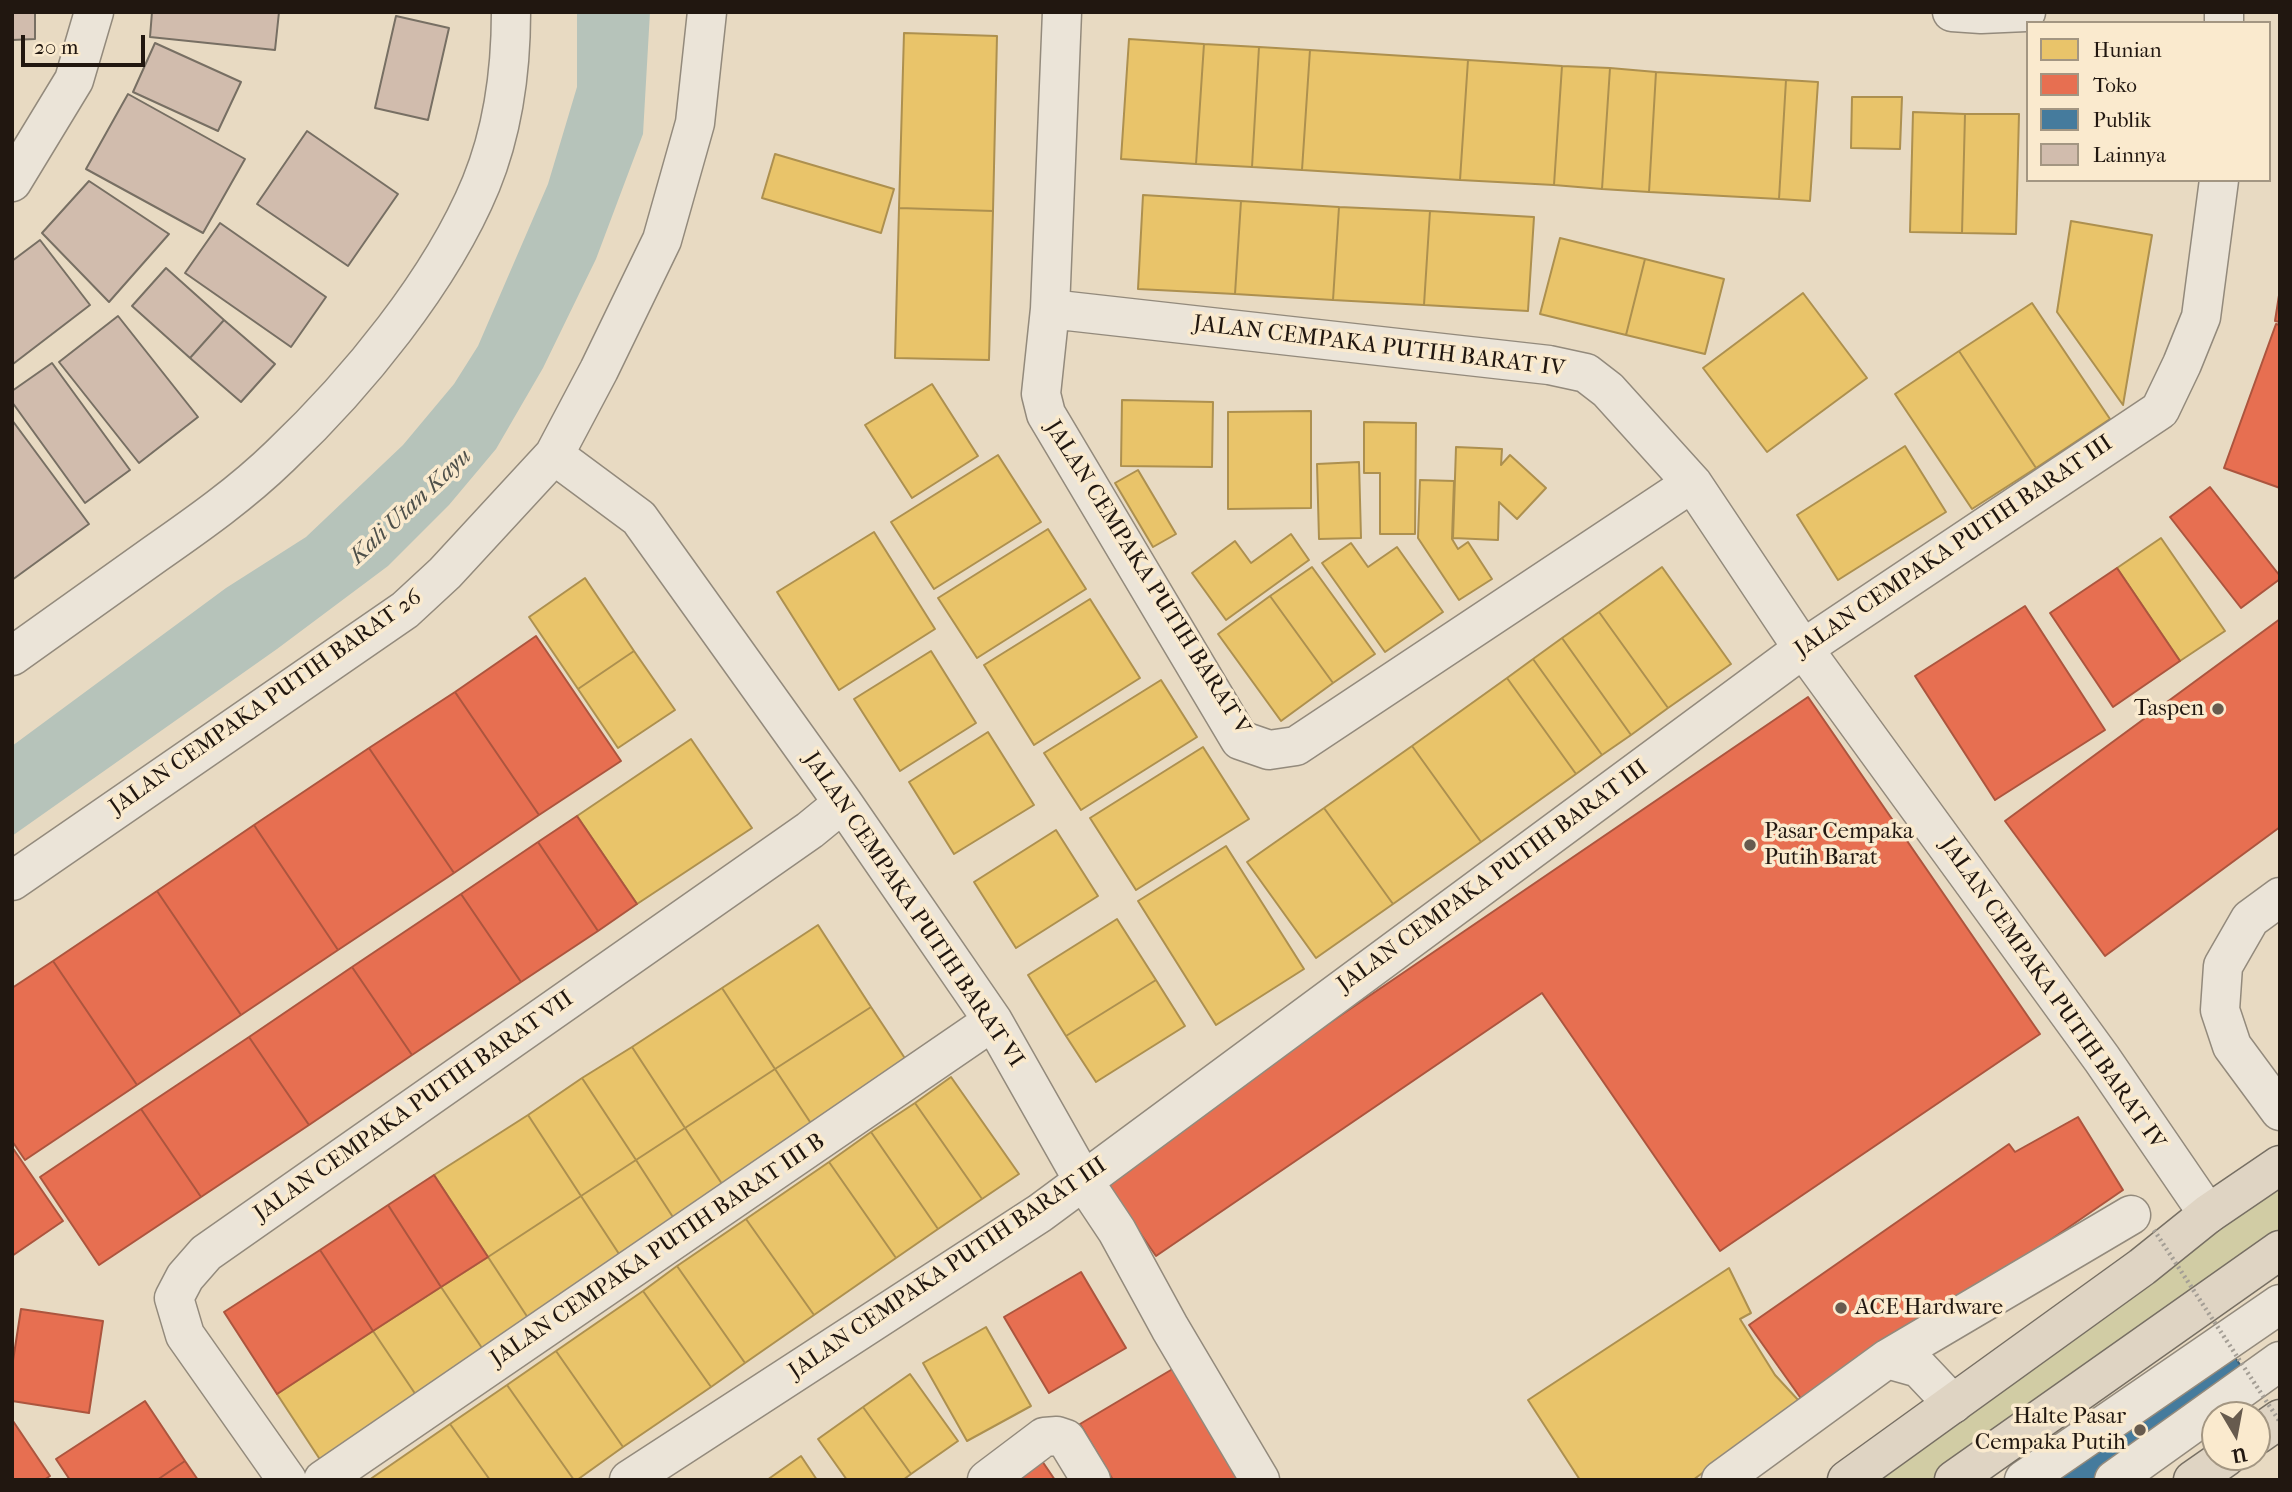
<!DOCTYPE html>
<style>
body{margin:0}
#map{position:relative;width:2292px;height:1492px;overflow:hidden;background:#e8dac2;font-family:"IM FELL French Canon",serif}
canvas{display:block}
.frame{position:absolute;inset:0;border:14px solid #211710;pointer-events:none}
.legend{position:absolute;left:2026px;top:21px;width:245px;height:161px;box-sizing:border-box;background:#faeace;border:2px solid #a39682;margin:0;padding:9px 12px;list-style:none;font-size:21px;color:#211710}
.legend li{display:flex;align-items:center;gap:14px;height:35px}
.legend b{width:35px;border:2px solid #a39682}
.north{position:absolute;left:2201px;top:1401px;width:70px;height:70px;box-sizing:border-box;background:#faeace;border:2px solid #a39682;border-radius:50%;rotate:170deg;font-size:19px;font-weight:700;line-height:28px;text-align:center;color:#211710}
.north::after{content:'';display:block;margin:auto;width:24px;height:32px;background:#675b4e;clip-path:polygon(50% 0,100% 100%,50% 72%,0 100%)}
.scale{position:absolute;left:21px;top:35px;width:124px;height:32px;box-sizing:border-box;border:4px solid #211710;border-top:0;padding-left:9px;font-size:21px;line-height:24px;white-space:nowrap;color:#211710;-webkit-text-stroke:5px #faeace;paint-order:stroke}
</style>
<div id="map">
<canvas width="2292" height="1492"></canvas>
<div class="frame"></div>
<ul class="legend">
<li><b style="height:19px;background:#e9c46a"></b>Hunian</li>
<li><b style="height:19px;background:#e76f51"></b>Toko</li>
<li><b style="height:19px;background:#457b9d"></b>Publik</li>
<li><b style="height:19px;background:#d1bcad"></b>Lainnya</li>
</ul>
<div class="north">U</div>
<div class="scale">20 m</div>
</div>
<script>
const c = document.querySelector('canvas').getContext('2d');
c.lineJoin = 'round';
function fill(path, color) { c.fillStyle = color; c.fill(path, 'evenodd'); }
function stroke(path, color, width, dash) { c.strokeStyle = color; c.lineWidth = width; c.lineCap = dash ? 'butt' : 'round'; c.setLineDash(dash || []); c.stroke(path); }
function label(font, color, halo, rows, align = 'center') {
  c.font = font + ' "IM FELL French Canon",serif'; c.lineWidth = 7; c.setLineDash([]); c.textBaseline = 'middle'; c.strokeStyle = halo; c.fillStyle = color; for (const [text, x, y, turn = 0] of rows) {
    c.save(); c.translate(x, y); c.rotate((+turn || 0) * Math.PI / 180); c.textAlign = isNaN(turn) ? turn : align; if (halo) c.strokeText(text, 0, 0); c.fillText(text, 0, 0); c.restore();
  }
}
const green = new Path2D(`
 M 2280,1166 L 2280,1251 L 1954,1480 L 1847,1480 Z`);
const water = new Path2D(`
 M 577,12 L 650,12 L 643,134 L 596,259 L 543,368 L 496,449 L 449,505 L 388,566 L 277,649 L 12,836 L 12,746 L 226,588 L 306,537 L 403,445 L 454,384 L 478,346 L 548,184 L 577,87 Z`);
const homes = new Path2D(`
 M 904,33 L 997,36 L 993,211 L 899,208 Z
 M 1129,39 L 1204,44 L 1196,164 L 1121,159 Z
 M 1204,44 L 1259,47 L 1252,167 L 1196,164 Z
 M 1259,47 L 1310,50 L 1302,170 L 1252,167 Z
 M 1310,50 L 1468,60 L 1460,180 L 1302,170 Z
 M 1468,60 L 1562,66 L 1554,185 L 1460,180 Z
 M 1562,66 L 1610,68 L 1602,189 L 1554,185 Z
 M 1610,68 L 1656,72 L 1649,192 L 1602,189 Z
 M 1656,72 L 1786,80 L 1779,199 L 1649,192 Z
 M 1786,80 L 1818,82 L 1810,201 L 1779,199 Z
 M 1852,97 L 1902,97 L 1900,149 L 1851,148 Z
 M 1913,112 L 1965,114 L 1962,233 L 1910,232 Z
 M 1965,114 L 2019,114 L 2016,234 L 1962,233 Z
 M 775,154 L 894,189 L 881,233 L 762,198 Z
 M 1143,195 L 1241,201 L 1235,294 L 1138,289 Z
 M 1241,201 L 1339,207 L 1333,300 L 1235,294 Z
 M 1339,207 L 1430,211 L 1424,305 L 1333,300 Z
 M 899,208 L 993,211 L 989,360 L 895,358 Z
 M 1430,211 L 1534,217 L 1528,311 L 1424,305 Z
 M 2071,221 L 2152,235 L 2123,405 L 2057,312 Z
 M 1560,238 L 1645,259 L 1626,335 L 1540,314 Z
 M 1645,259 L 1724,279 L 1705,354 L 1626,335 Z
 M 1803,293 L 1867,378 L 1767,452 L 1703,368 Z
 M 2032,303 L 2110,419 L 2036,468 L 1959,351 Z
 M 1959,351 L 2036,468 L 1972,509 L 1895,394 Z
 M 932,384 L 978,456 L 912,498 L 865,425 Z
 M 1122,400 L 1213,402 L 1212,467 L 1121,466 Z
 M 1311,411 L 1311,508 L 1228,509 L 1228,412 Z
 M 1364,422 L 1416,423 L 1415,534 L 1380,534 L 1380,473 L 1364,473 Z
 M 1905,446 L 1946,512 L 1838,580 L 1797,515 Z
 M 1456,447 L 1502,449 L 1501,465 L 1510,455 L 1546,488 L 1517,519 L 1499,502 L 1498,540 L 1453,538 Z
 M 998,455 L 1041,522 L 934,589 L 891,522 Z
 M 1359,462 L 1361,538 L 1319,539 L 1317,464 Z
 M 1138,470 L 1176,534 L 1153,547 L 1115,483 Z
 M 1420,480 L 1454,481 L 1452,539 L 1458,549 L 1468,542 L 1492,579 L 1459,600 L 1418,538 Z
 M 1048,529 L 1086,589 L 977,658 L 938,598 Z
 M 874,532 L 935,629 L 839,690 L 777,592 Z
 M 1291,534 L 1309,560 L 1226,620 L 1192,573 L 1235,541 L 1251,563 Z
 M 2161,538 L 2225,631 L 2180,661 L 2117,568 Z
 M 1351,543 L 1368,567 L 1397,547 L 1443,612 L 1385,652 L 1322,563 Z
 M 1312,567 L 1375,654 L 1333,683 L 1270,596 Z
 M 1662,567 L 1731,664 L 1668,708 L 1599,612 Z
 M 585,578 L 634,651 L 578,689 L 529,617 Z
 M 1270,596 L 1333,683 L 1281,721 L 1218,634 Z
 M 1090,599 L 1140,678 L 1034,745 L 984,665 Z
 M 1599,612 L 1668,708 L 1631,735 L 1562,638 Z
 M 1562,638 L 1631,735 L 1602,755 L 1533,659 Z
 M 634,651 L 675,710 L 618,748 L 578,689 Z
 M 931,651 L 976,723 L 900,771 L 854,699 Z
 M 1533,659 L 1602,755 L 1576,774 L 1507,678 Z
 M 1507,678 L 1576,774 L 1481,842 L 1412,746 Z
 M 1161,680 L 1197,737 L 1081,810 L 1044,753 Z
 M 988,732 L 1034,805 L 954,854 L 909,782 Z
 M 691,739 L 752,828 L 637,904 L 577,816 Z
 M 1412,746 L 1481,842 L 1393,904 L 1324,808 Z
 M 1203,747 L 1249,819 L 1136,890 L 1090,818 Z
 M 1324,808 L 1393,904 L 1316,958 L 1247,862 Z
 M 1056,830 L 1098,896 L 1016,948 L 974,882 Z
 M 1226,846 L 1304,969 L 1216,1025 L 1138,901 Z
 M 1117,919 L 1156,980 L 1066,1036 L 1028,975 Z
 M 818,925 L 871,1007 L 775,1069 L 722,988 Z
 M 1156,980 L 1185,1026 L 1096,1082 L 1066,1036 Z
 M 722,988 L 775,1069 L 685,1128 L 632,1047 Z
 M 871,1007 L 916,1075 L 820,1137 L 775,1069 Z
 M 632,1047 L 685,1128 L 636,1160 L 582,1078 Z
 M 775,1069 L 820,1137 L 730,1196 L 685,1128 Z
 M 951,1077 L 1019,1174 L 982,1199 L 915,1103 Z
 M 582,1078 L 636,1160 L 581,1196 L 528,1115 Z
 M 915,1103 L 982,1199 L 938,1229 L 871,1132 Z
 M 528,1115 L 581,1196 L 488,1257 L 434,1175 Z
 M 685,1128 L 730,1196 L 680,1228 L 636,1160 Z
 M 871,1132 L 938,1229 L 896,1258 L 829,1162 Z
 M 636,1160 L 680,1228 L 625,1263 L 581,1196 Z
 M 829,1162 L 896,1258 L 814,1315 L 746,1219 Z
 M 581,1196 L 625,1263 L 532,1324 L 488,1257 Z
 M 746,1219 L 814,1315 L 745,1363 L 677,1266 Z
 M 488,1257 L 532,1324 L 486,1354 L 441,1287 Z
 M 677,1266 L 745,1363 L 711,1387 L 643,1291 Z
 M 1729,1268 L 1751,1313 L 1740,1319 L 1775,1375 L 1799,1401 L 1693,1480 L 1580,1480 L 1528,1400 Z
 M 441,1287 L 486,1354 L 418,1398 L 373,1331 Z
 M 643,1291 L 711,1387 L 623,1447 L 556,1351 Z
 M 986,1327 L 1031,1406 L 967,1441 L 923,1363 Z
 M 373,1331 L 418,1398 L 321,1461 L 277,1394 Z
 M 556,1351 L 623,1447 L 577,1480 L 574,1480 L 507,1385 Z
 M 910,1374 L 958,1441 L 911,1474 L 863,1407 Z
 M 507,1385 L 574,1480 L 490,1480 L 450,1424 Z
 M 863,1407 L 911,1474 L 903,1480 L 847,1480 L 818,1439 Z
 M 450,1424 L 490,1480 L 369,1480 Z
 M 801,1456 L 817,1480 L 767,1480 Z`);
const shops = new Path2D(`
 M 2280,289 L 2280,322 L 2275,321 Z
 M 2276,324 L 2280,325 L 2280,488 L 2224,468 Z
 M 2210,487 L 2280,576 L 2280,579 L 2241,608 L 2170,517 Z
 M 2117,568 L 2180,661 L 2113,707 L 2050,613 Z
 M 2025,606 L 2105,730 L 1995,800 L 1915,676 Z
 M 2280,619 L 2280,827 L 2105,956 L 2005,821 Z
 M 536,636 L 621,761 L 539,815 L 455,692 Z
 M 455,692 L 539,815 L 454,873 L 369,748 Z
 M 1808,697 L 2040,1034 L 1720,1251 L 1542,993 L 1156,1256 L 1102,1178 Z
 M 369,748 L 454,873 L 338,950 L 254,825 Z
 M 577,816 L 637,904 L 598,931 L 538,842 Z
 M 254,825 L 338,950 L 241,1015 L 157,891 Z
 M 538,842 L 598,931 L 521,982 L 461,894 Z
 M 157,891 L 241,1015 L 137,1085 L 53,961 Z
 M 461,894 L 521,982 L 412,1055 L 352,967 Z
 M 53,961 L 137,1085 L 25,1160 L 12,1141 L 12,988 Z
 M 352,967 L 412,1055 L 309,1125 L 249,1037 Z
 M 249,1037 L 309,1125 L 201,1197 L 141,1109 Z
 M 141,1109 L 201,1197 L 99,1265 L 40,1177 Z
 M 2078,1117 L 2123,1190 L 1807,1407 L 1749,1325 L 2009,1144 L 2015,1152 Z
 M 12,1147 L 63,1221 L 12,1256 Z
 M 434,1175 L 488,1257 L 441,1287 L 388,1205 Z
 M 388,1205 L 441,1287 L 373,1331 L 320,1250 Z
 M 320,1250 L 373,1331 L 277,1394 L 224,1312 Z
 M 1081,1272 L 1126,1348 L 1049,1393 L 1004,1317 Z
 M 21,1309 L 103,1321 L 89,1413 L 12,1401 L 12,1367 Z
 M 1181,1364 L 1251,1480 L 1113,1480 L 1080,1424 Z
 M 145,1401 L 185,1461 L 157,1480 L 70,1480 L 56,1459 Z
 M 13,1421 L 50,1476 L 44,1480 L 12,1480 Z
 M 1040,1458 L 1055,1480 L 1008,1480 Z
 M 185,1461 L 198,1480 L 157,1480 Z`);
const public = new Path2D(`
 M 2225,1343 L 2250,1379 L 2108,1480 L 2030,1480 Z`);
const building = new Path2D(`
 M 12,12 L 35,12 L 35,39 L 12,40 Z
 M 152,12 L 279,12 L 275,50 L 150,37 Z
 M 396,16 L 449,28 L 428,120 L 375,108 Z
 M 155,43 L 241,82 L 218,131 L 133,92 Z
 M 128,94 L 245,159 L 203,233 L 86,169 Z
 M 307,131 L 398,194 L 348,266 L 257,204 Z
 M 89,181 L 169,234 L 109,302 L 42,233 Z
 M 220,223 L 326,297 L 291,347 L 185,273 Z
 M 40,240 L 90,305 L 13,364 L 12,261 Z
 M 166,268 L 224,320 L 190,358 L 132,306 Z
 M 118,316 L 198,417 L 139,463 L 59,362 Z
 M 224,320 L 275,364 L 241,402 L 190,358 Z
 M 52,363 L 130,470 L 85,503 L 12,402 L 12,391 Z
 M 12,420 L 89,524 L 12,580 Z`);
const minor = new Path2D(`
 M 1062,12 L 1050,309 L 1041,394 L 1046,414 L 1240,740 L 1269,750 L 1296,746 L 1677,493 L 1693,484
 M 1952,12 L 1981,14 L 2026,12
 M 2224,23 L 2224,12
 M 12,182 L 74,80 L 94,12
 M 1050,309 L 1549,365 L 1586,373 L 1608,390 L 1693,484 L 1795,637 L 2102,1059 L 2208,1214
 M 554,455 L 639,518 L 843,803 L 993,1021 L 1083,1180 L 1117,1231 L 1170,1328 L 1260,1480
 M 12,656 C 60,622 107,588 155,554 C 198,524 242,493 280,456 C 356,384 441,281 481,184 C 503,130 511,70 511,12
 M 12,881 L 405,610 L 445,573 L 554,455 L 599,370 L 662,240 L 695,123 L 707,12
 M 2280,897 L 2250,919 L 2223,966 L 2220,1010 L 2232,1046 L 2280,1111
 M 1887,1359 L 2131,1215
 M 287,1480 L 185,1335 L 174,1298 L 185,1277 L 206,1253 L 810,830 L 843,803
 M 323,1480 L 993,1021
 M 629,1480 L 1040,1213 L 1804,648 L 2160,410 L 2182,364 L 2201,317 L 2219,180
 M 987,1480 L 1044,1437 L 1057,1436 L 1066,1439 L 1091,1480
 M 1721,1480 L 1887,1359 L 1919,1368 L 1953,1404
 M 2024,1480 L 2280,1304
 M 2114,1480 L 2280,1361`);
const major = new Path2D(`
 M 2257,1435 L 2280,1419
 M 1847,1480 L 2142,1267 L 2208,1214 L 2280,1165
 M 1954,1480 L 2280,1250
 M 2193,1480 L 2226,1457`);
const pathBridge = new Path2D(`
 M 2154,1230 L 2280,1422`);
const markers = [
 [2218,709,7,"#675b4e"],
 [1750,845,7,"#675b4e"],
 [1841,1308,7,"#675b4e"],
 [2140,1430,7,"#675b4e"]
];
const streetNames = [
 ["JALAN CEMPAKA PUTIH BARAT IV",1379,347,7],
 ["JALAN CEMPAKA PUTIH BARAT III",1954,547,-34],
 ["JALAN CEMPAKA PUTIH BARAT V",1147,578,58],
 ["JALAN CEMPAKA PUTIH BARAT 26",266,703,-35],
 ["JALAN CEMPAKA PUTIH BARAT III",1493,877,-36],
 ["JALAN CEMPAKA PUTIH BARAT VI",913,910,56],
 ["JALAN CEMPAKA PUTIH BARAT IV",2052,994,55],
 ["JALAN CEMPAKA PUTIH BARAT VII",414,1107,-35],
 ["JALAN CEMPAKA PUTIH BARAT III B",658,1251,-34],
 ["JALAN CEMPAKA PUTIH BARAT III",948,1269,-34]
];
const poiNames = [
 ["Taspen",2204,709],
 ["Pasar Cempaka",1764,832,"left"],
 ["Putih Barat",1764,858,"left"],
 ["ACE Hardware",1855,1308,"left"],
 ["Halte Pasar",2126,1417],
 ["Cempaka Putih",2126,1443]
];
const waterNames = [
 ["Kali Utan Kayu",411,507,-43]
];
fill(green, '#d1cca4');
fill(water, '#b6c3ba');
fill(homes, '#e9c46a');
stroke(homes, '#ad904f', 2);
fill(shops, '#e76f51');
stroke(shops, '#ac553e', 2);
fill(public, '#457b9d');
stroke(public, '#3a5d73', 2);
fill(building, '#d1bcad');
stroke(building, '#776f63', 2);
stroke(minor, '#938a7c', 41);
stroke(major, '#776f63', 41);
stroke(minor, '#ebe4d8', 38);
stroke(major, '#dfd4c3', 38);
stroke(pathBridge, '#a49e95', 4.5, [2, 3.5]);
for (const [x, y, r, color] of markers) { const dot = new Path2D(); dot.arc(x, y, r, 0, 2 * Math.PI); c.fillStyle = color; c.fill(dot); stroke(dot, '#faeace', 2.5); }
label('23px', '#211710', '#faeace', streetNames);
label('23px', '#211710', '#faeace', poiNames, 'right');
label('italic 24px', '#4e504a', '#faeace', waterNames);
</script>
